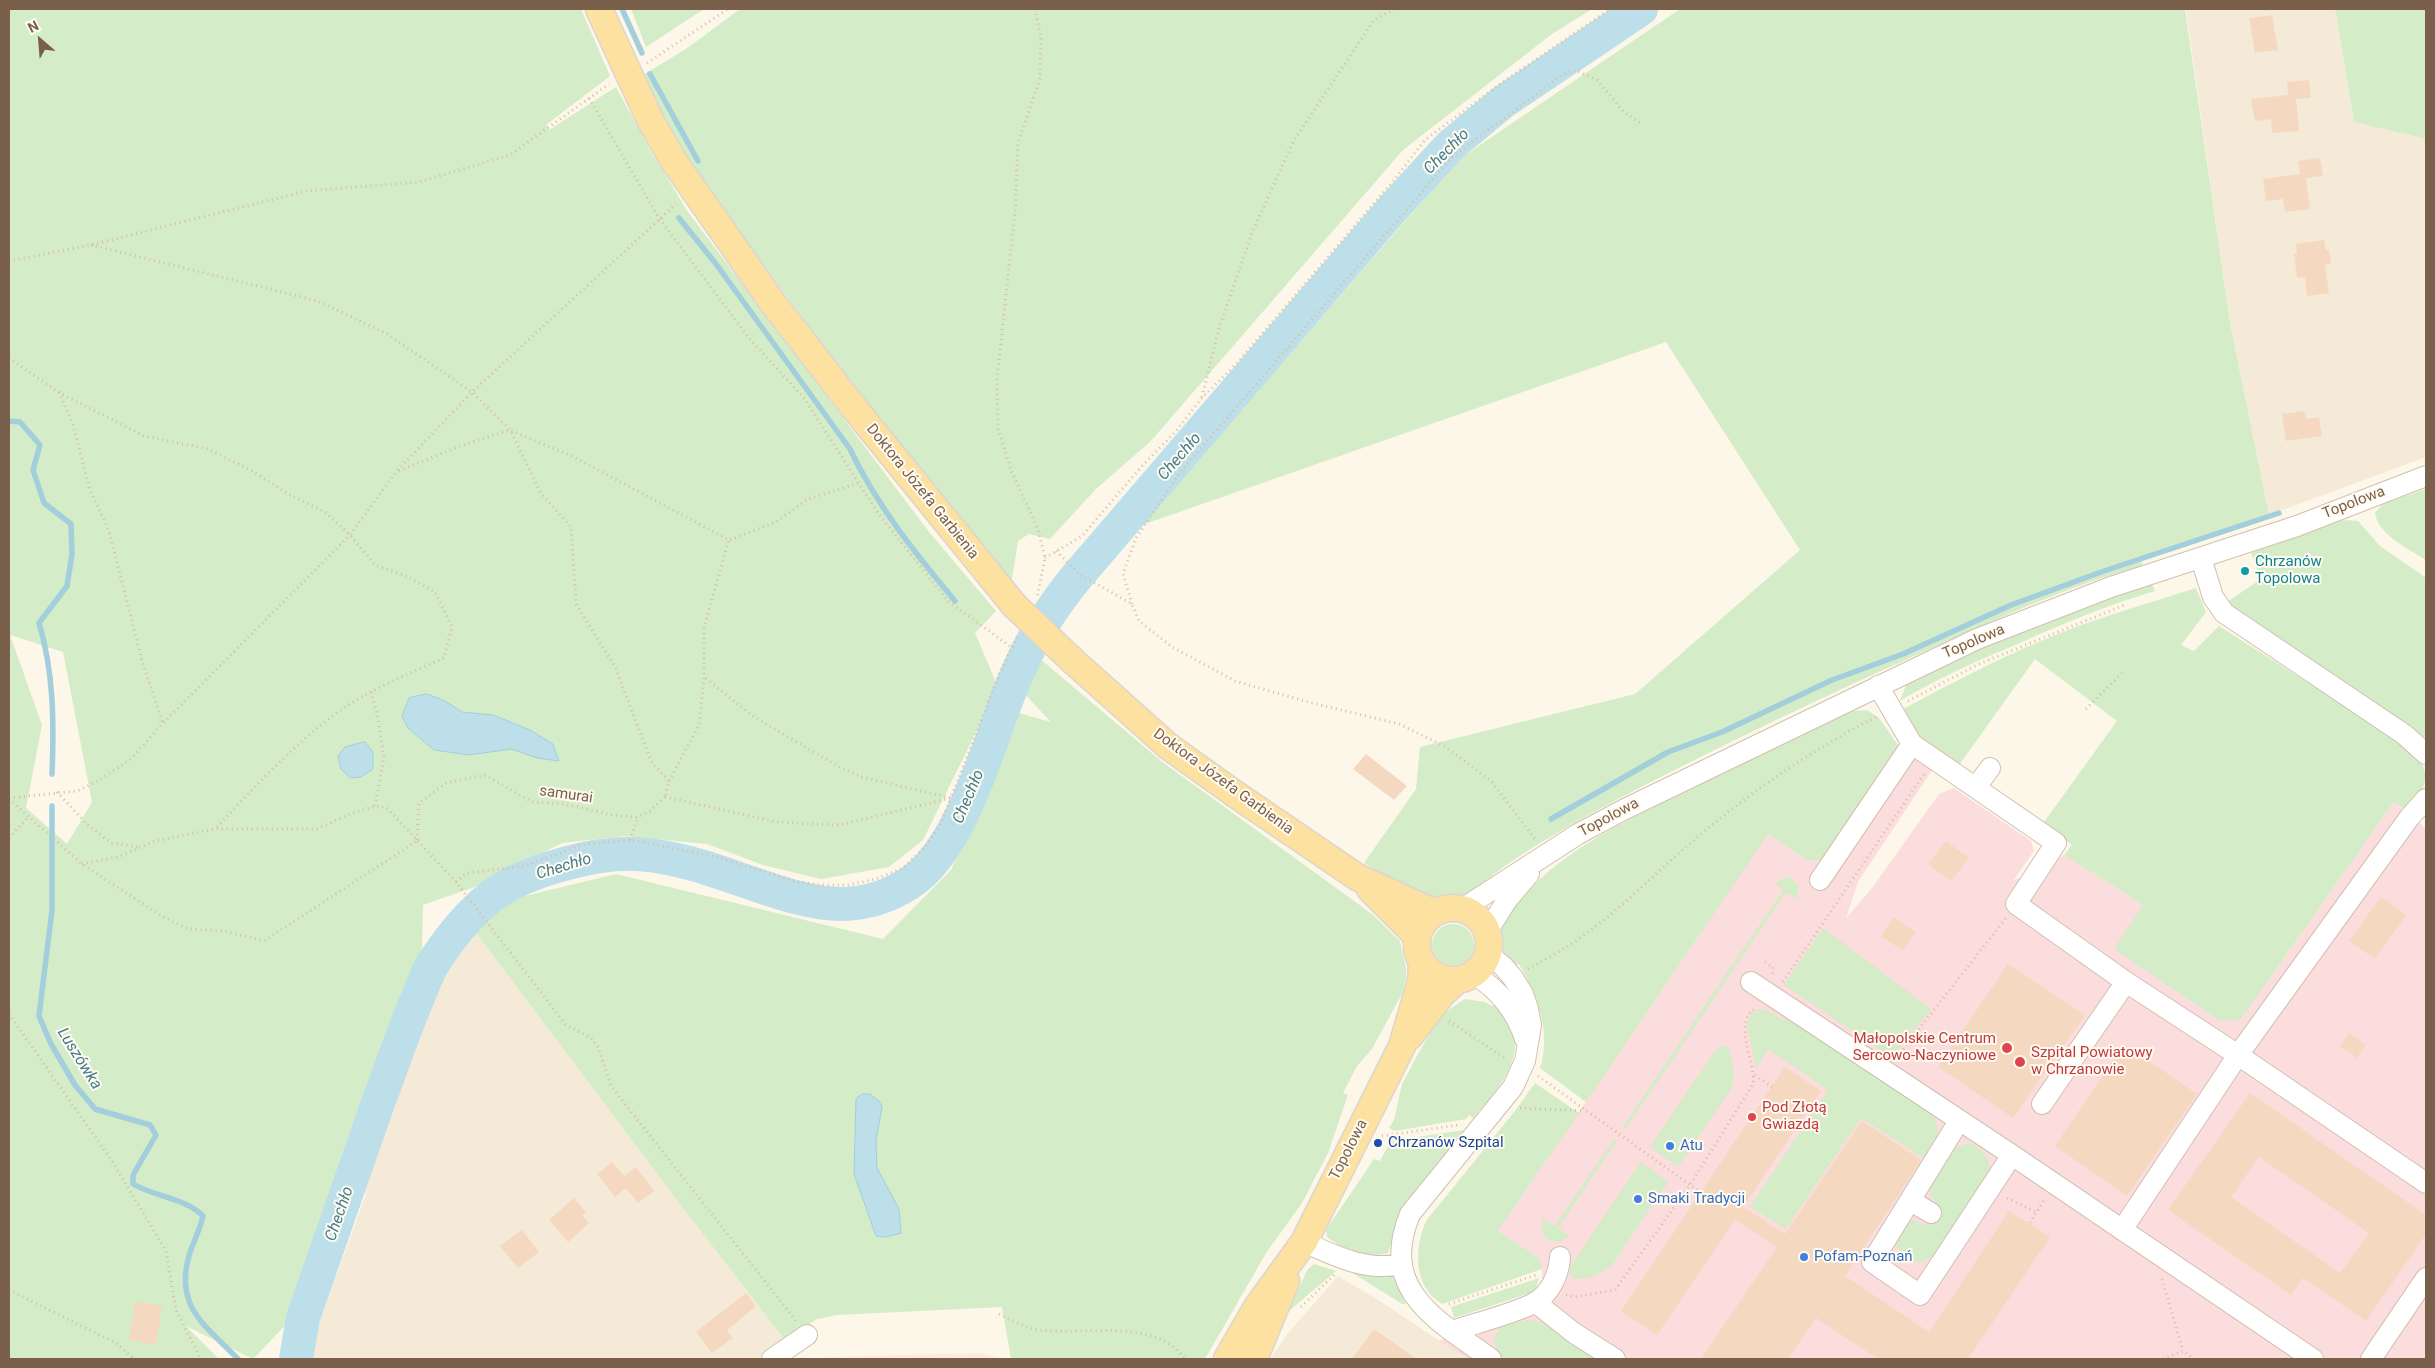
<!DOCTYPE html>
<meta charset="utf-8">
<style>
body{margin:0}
#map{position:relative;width:2435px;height:1368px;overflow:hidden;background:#fdf7ea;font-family:Roboto,sans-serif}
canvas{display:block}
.frame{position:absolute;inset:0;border:10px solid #7a5f4b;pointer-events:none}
.north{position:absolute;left:15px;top:15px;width:50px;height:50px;-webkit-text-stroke:4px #fffbf1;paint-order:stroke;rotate:333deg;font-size:14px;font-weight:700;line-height:20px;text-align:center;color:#7a5f4b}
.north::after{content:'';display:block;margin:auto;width:18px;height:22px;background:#7a5f4b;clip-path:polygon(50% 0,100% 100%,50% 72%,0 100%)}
</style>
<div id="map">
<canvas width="2435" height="1368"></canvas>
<div class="frame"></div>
<div class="north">N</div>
</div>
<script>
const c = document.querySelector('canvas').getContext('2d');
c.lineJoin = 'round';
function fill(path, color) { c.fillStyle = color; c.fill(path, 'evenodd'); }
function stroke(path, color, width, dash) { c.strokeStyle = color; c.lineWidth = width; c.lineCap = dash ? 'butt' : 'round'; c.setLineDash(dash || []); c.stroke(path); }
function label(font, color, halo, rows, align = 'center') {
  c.font = font + ' Roboto,sans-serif'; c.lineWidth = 4; c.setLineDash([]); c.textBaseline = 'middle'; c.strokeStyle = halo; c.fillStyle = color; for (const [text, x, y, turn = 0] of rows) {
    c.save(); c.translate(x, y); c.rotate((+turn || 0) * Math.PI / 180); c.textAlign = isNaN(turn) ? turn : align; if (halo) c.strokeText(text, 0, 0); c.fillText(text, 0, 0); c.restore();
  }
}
const residential = new Path2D(`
 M 2186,9 L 2335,9 L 2354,122 L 2426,139 L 2426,457 L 2269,515 L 2230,323 Z
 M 473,929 L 679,1203 L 785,1340 L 758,1359 L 313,1359 L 318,1326 L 366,1194 L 359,1181 L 433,995 L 453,953 Z
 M 1338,1276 L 1377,1299 L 1467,1359 L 1270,1359 L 1288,1333 Z`);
const commercial = new Path2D(`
 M 980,1353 L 1005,1359 L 822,1359 L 830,1357 Z`);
const medical = new Path2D(`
 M 1898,745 L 1932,770 L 1858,882 L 1846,918 L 1872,888 L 1939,794 L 1954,788 L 2031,841 L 2034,851 L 2013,881 L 2064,855 L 2143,905 L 2241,1019 L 2394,802 L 2426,828 L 2426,1359 L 1467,1359 L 1439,1341 L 1532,1296 L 1539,1289 L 1542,1280 L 1542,1269 L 1498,1231 L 1768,833 L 1809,861 L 1822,860 Z`);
const green = new Path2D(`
 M 9,9 L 581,9 L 610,76 L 546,125 L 549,130 L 616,87 L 650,150 L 688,212 L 929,532 L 996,611 L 975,633 L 998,687 L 923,840 L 889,867 L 821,879 L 763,865 L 707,844 L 625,836 L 562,843 L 477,886 L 423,905 L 422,947 L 415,987 L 343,1165 L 297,1313 L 253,1359 L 186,1326 L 219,1359 L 9,1359 ZM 10,635 L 63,652 L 92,802 L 67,844 L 26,808 L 42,725 Z
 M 631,9 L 704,9 L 646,47 Z
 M 740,9 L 1592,9 L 1552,34 L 1403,150 L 1150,442 L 1096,489 L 1050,539 L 1029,534 L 1018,541 L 1011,585 L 863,399 L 703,184 L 641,76 L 686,49 Z
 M 1680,9 L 2185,9 L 2230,323 L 2269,515 L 2141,557 L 2143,566 C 2071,584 2001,618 1932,648 C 1827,695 1721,745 1618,799 C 1579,820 1539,842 1502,868 C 1489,877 1476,894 1459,897 C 1453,898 1444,901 1438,900 C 1415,897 1384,874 1364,863 L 1416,789 L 1420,747 L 1635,694 L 1800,550 L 1666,342 L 1142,525 L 1458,160 Z
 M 2335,9 L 2426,9 L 2426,139 L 2354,122 Z
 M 2426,489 L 2426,560 C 2409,549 2378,535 2375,513 L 2383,504 Z
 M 2343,520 L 2358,521 L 2380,546 L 2426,578 L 2426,738 L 2227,602 L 2261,579 L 2251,553 Z
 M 2152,584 L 2155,591 C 2108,605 2064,623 2020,643 C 1979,660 1938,678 1900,701 L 1906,685 L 1912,680 C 1990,643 2070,609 2152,584 Z
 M 2196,588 L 2206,612 L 2181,645 L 2194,651 L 2219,626 L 2410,748 C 2435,775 2426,785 2408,812 L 2394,802 L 2241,1019 L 2220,1021 L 2114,949 L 2143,905 L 2064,855 L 2072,845 L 2044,822 L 2117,721 L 2035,659 L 1959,765 L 1918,739 L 1903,709 C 1954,682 2005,655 2058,634 C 2103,616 2149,603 2196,588 Z
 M 1038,657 L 1161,761 L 1372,914 L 1400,941 L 1406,968 L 1406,978 L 1403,992 L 1372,1049 L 1357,1066 L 1343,1093 L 1348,1095 L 1328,1153 L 1302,1203 L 1266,1253 L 1205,1359 L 1011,1359 L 1002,1307 L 837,1315 L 817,1319 L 785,1340 L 679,1203 L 473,929 L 504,901 L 616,874 L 883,939 L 951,870 L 1015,727 L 1019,713 L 1051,722 L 1022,691 Z
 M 1867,710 L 1879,718 L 1898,745 L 1822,860 L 1809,861 L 1768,834 L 1586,1102 L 1540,1068 C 1552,1032 1537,995 1519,964 L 1513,967 C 1503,955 1496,942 1501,926 C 1504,915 1514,907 1521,899 C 1568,844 1636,817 1699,785 C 1750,759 1801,733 1853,711 Z
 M 1785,877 L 1791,878 L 1799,886 L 1796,899 L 1786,892 L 1625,1130 L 1622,1128 L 1783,890 L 1775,884 Z
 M1432 945a21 21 0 1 1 42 0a21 21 0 1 1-42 0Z
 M 1823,928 L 1931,1009 L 1892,1058 L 1784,985 Z
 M 1465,999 L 1485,1002 L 1492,1006 L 1496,1002 C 1501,1009 1508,1017 1511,1025 C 1526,1062 1495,1092 1473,1118 L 1469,1115 L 1466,1119 L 1395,1131 L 1389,1128 L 1394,1120 L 1402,1084 L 1418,1054 L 1441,1015 Z
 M 1759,1009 L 1769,1011 L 1785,1021 L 1789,1016 L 1928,1108 C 1944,1130 1938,1139 1928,1161 L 1861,1118 L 1786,1229 L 1750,1207 L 1828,1090 L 1768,1049 L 1756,1069 L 1747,1025 L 1752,1013 Z
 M 1725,1045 L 1730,1050 L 1734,1076 L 1732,1087 L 1678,1167 L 1650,1147 L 1718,1047 Z
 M 1535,1083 L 1579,1113 L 1498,1231 L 1539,1258 L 1542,1269 L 1442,1304 C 1413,1287 1414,1248 1426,1221 L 1515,1111 Z
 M 1464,1130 L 1401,1208 L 1388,1253 L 1370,1257 L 1340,1252 L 1340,1246 L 1327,1237 L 1326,1230 L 1374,1159 L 1380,1161 L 1391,1141 Z
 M 1614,1139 L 1617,1141 L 1558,1228 L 1569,1235 L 1560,1242 L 1549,1241 L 1542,1232 L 1543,1218 L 1555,1226 Z
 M 1968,1143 C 1982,1147 1990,1157 1990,1172 L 1937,1253 C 1917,1268 1905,1266 1895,1242 L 1905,1221 L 1912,1220 L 1928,1226 L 1941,1208 L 1931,1196 L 1929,1184 L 1952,1150 Z
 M 1641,1162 L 1668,1182 L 1613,1264 C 1602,1272 1587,1283 1572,1278 L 1569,1269 Z
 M 1314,1264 L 1336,1271 L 1289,1311 L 1307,1270 Z
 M 1381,1271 L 1392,1275 L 1406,1304 L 1402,1304 L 1351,1272 Z
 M 1539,1278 L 1536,1288 L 1530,1293 L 1454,1318 L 1451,1307 Z
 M 1528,1320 L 1542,1322 L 1601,1359 L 1504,1359 L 1496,1350 L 1494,1336 L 1501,1327 Z`);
const water = new Path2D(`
 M 427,694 L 445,701 L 462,712 L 493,715 L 530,730 L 553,744 L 559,761 L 537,758 L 512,749 L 469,755 L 434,750 L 408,728 L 402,716 L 409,698 Z
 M 365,742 L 373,752 L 373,769 L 361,777 L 350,778 L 341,769 L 338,756 L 345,747 Z
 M 862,1094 L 870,1094 L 879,1101 L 882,1107 L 876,1140 L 877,1168 L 899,1209 L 901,1233 L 886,1237 L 876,1236 L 854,1174 L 856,1099 Z`);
const stream = new Path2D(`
 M 622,9 L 642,53
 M 650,74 L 698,161
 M 679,218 L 716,264 L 850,449 C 877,506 915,553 955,601
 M 9,421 L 20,422 L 40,445 L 33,470 L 44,503 L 71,524 L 72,554 L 67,586 L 39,623 C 54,673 54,723 52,774
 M 1008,665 L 1015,678 L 1024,682
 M 52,806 L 52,910 L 39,1016 L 51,1044 L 75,1085 L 95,1109 L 150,1125 L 156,1135 L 133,1175 L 133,1184 C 155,1197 185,1198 203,1216 C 200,1230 193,1242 189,1256 C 174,1307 207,1327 238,1359
 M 1551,819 L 1668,752 L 1722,732 L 1832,680 L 1903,654 L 2011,605 L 2104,571 L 2279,513`);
const river = new Path2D(`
 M 296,1359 L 303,1318 C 328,1246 353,1175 378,1103 C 391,1069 402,1035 416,1002 C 421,991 425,978 431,967 C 446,942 469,913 493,895 C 527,870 596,852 637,854 C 673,856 708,868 742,880 C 801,900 853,921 911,882 C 964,847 991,733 1016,676 C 1032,638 1053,605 1079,574 L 1394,207 L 1450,146 L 1503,102 L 1641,9`);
const building = new Path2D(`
 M 2272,15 L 2278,50 L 2255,53 L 2249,18 Z
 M 2309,80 L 2311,98 L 2296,99 L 2299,131 L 2272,133 L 2271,119 L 2255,121 L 2251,99 L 2288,95 L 2287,82 Z
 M 2320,158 L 2323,176 L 2306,178 L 2310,209 L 2285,212 L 2283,199 L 2266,201 L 2263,179 L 2300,174 L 2298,161 Z
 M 2324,240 L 2326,250 L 2329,249 L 2331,264 L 2325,265 L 2329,293 L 2307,296 L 2305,277 L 2297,278 L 2294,254 L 2297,254 L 2296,244 Z
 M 2304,411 L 2306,419 L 2319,417 L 2322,436 L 2286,441 L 2282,414 Z
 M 1366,754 L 1407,786 L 1394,800 L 1353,769 Z
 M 1946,841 L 1969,858 L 1951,881 L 1928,864 Z
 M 2381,897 L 2406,915 L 2375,959 L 2349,941 Z
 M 1894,917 L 1916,932 L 1903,951 L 1881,936 Z
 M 2008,964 L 2085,1015 L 2013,1118 L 1938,1067 Z
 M 2349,1033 L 2366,1045 L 2357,1058 L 2340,1046 Z
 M 2124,1044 L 2197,1094 L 2127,1196 L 2055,1146 Z
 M 1785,1067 L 1821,1091 L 1743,1207 L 1785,1234 L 1862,1121 L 1921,1160 L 1845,1276 L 1929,1332 L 2009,1211 L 2050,1237 L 1968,1359 L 1878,1359 L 1816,1318 L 1788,1359 L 1701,1359 L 1777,1247 L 1735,1220 L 1657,1335 L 1621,1311 Z
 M 2250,1093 L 2426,1215 L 2426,1234 L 2366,1321 L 2303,1278 L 2291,1295 L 2168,1210 ZM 2259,1157 L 2369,1233 L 2340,1273 L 2231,1197 Z
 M 612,1162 L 624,1176 L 636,1167 L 654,1191 L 638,1203 L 626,1188 L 615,1197 L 597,1174 Z
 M 574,1198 L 586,1212 L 582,1215 L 589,1223 L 568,1242 L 549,1220 Z
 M 522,1230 L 539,1252 L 518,1268 L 500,1246 Z
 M 746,1293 L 756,1306 L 727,1330 L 733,1338 L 712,1353 L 696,1332 Z
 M 135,1302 L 162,1306 L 156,1345 L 129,1340 Z
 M 1374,1329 L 1417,1359 L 1352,1359 Z`);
const path = new Path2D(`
 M 1035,9 L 1041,37 L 1040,78 L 1018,143 L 1015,212 L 997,378 L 998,428 L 1011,470 L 1038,529 L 1045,558 L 1037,598
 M 647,63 L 728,9
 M 589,98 L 659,218 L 749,338 L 804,398 L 878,513 L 948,601 L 1011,647
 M 91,245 L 318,301 L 387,334 L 472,392 L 510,430 L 541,493 L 571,527 L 576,604 L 615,667 L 652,763 L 669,781 L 665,797
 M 9,261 L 91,245 L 306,191 L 419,182 L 510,155 L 609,84
 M 9,358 L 58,392 L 144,436 L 208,449 L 252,471 L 290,495 L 325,512 L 350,535 L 375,565 L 406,576 L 435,592 L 452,627 L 444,658 C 415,671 385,683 358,699 C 305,731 258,784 215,829
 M 59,392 L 73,425 L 90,490 L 109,531 L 142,661 L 163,723
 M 1202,397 L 1219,328 L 1252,233 L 1293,142 L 1374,20 L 1395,9
 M 399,471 L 462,445 L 510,430 L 574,457 L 729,540 L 776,522 L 808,499 L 859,483
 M 1056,551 L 1079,574 L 1132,604 L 1139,621 L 1172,647 L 1235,681 L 1308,702 L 1399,724 L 1446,747 L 1491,781 L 1535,839
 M 1045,558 L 1082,536 L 1143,465 L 1177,430 L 1201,399 L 1237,363 L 1394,180 L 1425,140 L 1500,84 L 1610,9
 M 1132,604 L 1123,574 L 1136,538 L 1179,474 L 1452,157 L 1562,75 L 1575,70 L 1597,80 L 1624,112 L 1641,124
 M 371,692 L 378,718 L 384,757 L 375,806
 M 1908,701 L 1979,664 L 2127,604
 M 2086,709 L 2122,673
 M 669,781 L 699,725 L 704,677 L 704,627 L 729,540
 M 57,792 L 88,825 L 111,843 L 138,847
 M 665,797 L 777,822 L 839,825 L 951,798 L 999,675 L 1017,637
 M 9,798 L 77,791 L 98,781 L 131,759 L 163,723 L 350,535 L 396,472 L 472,392 L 676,204
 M 9,799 L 82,864 L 163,917 L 188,929 L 223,931 L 264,941 L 417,841
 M 9,838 L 28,817
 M 417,840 L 419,803 L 446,783 L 485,775 L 532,802 L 565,804 L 617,816 L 638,817 L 650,811 L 665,797
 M 630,840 L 638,817
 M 82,864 L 118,857 L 155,841 L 215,829 L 317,829 L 350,814 L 375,806 L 387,808 L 456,882 L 566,1025 L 591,1038 L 598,1047 L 611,1086 L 796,1321
 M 456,882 L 467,873 L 524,866 L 581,845 L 630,840 L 717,857 L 794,881 L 820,885 L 848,885 L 876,879 L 903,868 L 926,846 L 940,825 L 951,798 L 862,777 L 841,768 L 754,717 L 704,677
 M 1765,962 L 1773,967 L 1772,974
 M 1528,969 C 1551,956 1575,943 1596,926 C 1630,900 1660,869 1693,841 C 1746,795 1813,749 1876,717
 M 1783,982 L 1924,774
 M 9,1014 L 112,1161 L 166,1251 L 176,1310 L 201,1359
 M 1449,1021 L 1506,1059
 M 1897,1057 L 2006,918
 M 1755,1075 L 1772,1087
 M 1538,1076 L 1700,1192
 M 1520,1108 L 1585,1111
 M 1382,1136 L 1458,1125
 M 2007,1198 L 2036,1212
 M 2030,1223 L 2044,1200
 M 2162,1279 L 2183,1351
 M 9,1290 L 116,1343 L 134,1359
 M 1566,1295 L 1574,1297 L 1615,1290 L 1690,1185 L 1753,1084 C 1756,1061 1731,1020 1757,1008
 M 1449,1304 L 1536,1275
 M 1301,1307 L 1334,1275
 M 999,1314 C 1012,1320 1024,1327 1038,1330 C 1083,1336 1153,1316 1185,1359
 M 2163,1359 L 2183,1351 L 2194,1359`);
const minor = new Path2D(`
 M 2201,558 L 2213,597 L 2224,613 L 2405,735 L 2426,754
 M 1878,686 L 1912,744 L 2056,843 L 2016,904 L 2126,982 L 2238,1055 L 2122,1230
 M 1976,787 L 1990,768
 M 2426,799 L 2409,818 L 2238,1055 L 2426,1183
 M 1820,880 L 1912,744
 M 1462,909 L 1578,834 L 1625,809 L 1977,639 L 2111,587 L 2297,526 L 2426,476
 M 1487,932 L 1507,900 L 1529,874
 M 1488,954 L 1503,966 L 1513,978 L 1523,994 L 1528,1009 L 1531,1025 L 1525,1061 L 1513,1087 L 1410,1214 C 1378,1292 1439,1321 1491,1359
 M 1474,974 C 1499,990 1516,1010 1525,1039
 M 1751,982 L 2012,1155 L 2313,1359
 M 2042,1104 L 2126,982
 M 1959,1121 L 1872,1262 L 1920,1295 L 2012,1155
 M 1911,1201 L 1931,1213
 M 1304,1242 C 1335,1256 1367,1272 1402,1264
 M 1535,1302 L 1574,1333 L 1615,1359
 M 1452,1331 C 1476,1323 1513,1314 1534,1303 C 1550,1294 1559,1275 1560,1257
 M 772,1359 L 807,1335
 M 2371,1359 L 2426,1278`);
const major = new Path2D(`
 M 599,9 L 650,120 L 675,163 L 773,303 L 854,408 L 1014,605
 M 1073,661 L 1168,746 L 1235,794 L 1357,877 L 1435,913
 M 1370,889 L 1417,936
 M1417 944a36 36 0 1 1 72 0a36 36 0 1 1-72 0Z
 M 1410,1036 L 1442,994 L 1456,981
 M 1227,1359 L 1257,1307 L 1304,1242 L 1402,1046 L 1421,981 L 1422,963
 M 1254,1359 L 1286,1281`);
const majorBridge = new Path2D(`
 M 1014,605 L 1073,661`);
const markers = [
 [2245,571,5,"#0f9aa8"],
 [2007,1048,6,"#e0444e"],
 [2020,1062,6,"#e0444e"],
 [1752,1117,5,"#e0444e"],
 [1378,1143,5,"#1a4fb4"],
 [1670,1146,5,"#3f7fe0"],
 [1638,1199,5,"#3f7fe0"],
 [1804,1257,5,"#3f7fe0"]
];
const streetNames = [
 ["Doktora Józefa Garbienia",922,492,51],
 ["Topolowa",2354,503,-21],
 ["Topolowa",1974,642,-23],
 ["Doktora Józefa Garbienia",1223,782,36],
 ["samurai",566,795,8],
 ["Topolowa",1609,818,-28],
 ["Topolowa",1349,1150,-63]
];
const cultureNames = [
 ["Chrzanów",2255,562],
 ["Topolowa",2255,579]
];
const healthNames = [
 ["Małopolskie Centrum",1996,1039,"right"],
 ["Sercowo-Naczyniowe",1996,1056,"right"],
 ["Szpital Powiatowy",2031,1053],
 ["w Chrzanowie",2031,1070],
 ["Pod Złotą",1762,1108],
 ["Gwiazdą",1762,1125]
];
const transitNames = [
 ["Chrzanów Szpital",1388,1143]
];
const shopNames = [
 ["Atu",1680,1146],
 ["Smaki Tradycji",1648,1199],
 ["Pofam-Poznań",1814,1257]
];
const waterNames = [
 ["Chechło",1447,152,-45],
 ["Chechło",1180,457,-49],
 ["Chechło",969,797,-67],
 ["Chechło",564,867,-17],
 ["Luszówka",79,1059,58],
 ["Chechło",340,1214,-71]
];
fill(residential, '#f5ead8');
fill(commercial, '#fee9de');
fill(medical, '#fcddde');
fill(green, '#d4ecc7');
fill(water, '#bddfe9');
stroke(water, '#a3cedb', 1);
stroke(stream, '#a3cedb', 5.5);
stroke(river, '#bddfe9', 34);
fill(building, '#f4d9c0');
stroke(minor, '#d1c0ae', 22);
stroke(major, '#dcd5d0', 29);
stroke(path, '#dabca3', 3, [1, 4]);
stroke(minor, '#fff', 20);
stroke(major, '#fde1a1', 26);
stroke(majorBridge, '#dcd5d0', 29, []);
stroke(majorBridge, '#fde1a1', 26);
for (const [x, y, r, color] of markers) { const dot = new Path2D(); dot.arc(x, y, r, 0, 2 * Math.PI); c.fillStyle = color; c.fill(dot); stroke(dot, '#fffbf1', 2); }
label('15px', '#7a5f4b', '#fffbf1', streetNames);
label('15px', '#0d838f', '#fffbf1', cultureNames, 'left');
label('15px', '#be3a42', '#fffbf1', healthNames, 'left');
label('15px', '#164399', '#fffbf1', transitNames, 'left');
label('15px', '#366cbe', '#fffbf1', shopNames, 'left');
label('italic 16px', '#437c8e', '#fffbf1', waterNames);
</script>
